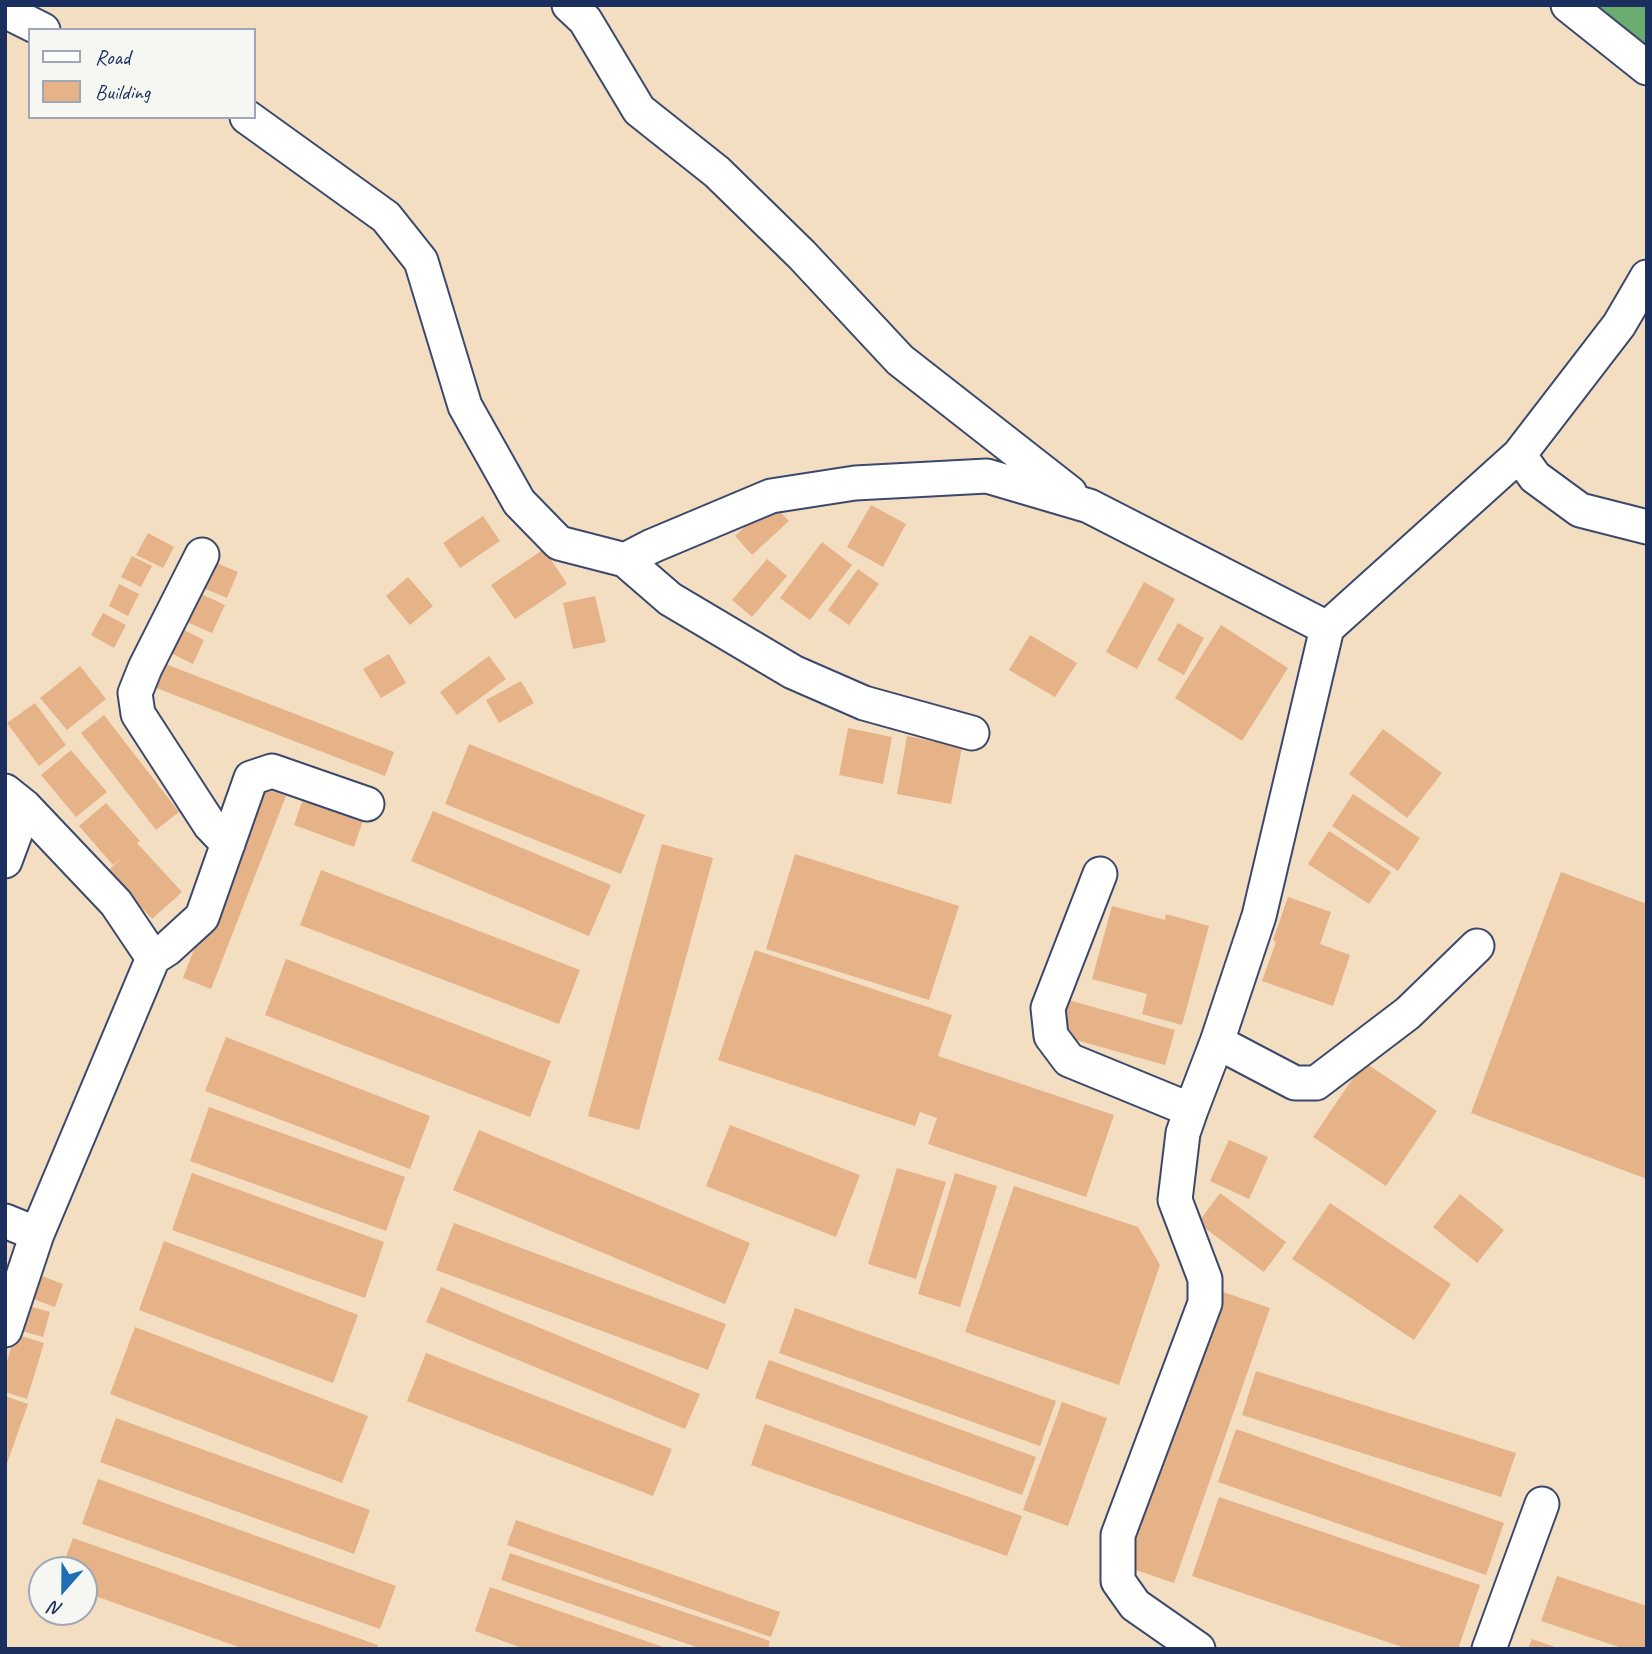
<!DOCTYPE html>
<style>
body{margin:0}
#map{position:relative;width:1652px;height:1654px;overflow:hidden;background:#f3dec2;font-family:Caveat,sans-serif}
canvas{display:block}
.frame{position:absolute;inset:0;border:7px solid #1b2f5e;pointer-events:none}
.legend{position:absolute;left:28px;top:28px;width:228px;height:91px;box-sizing:border-box;background:#f6f6f2;border:2px solid #9ea6b7;margin:0;padding:9px 12px;list-style:none;font-size:21px;color:#1b2f5e}
.legend li{display:flex;align-items:center;gap:14px;height:35px}
.legend b{width:35px;border:2px solid #9ea6b7}
.north{position:absolute;left:28px;top:1556px;width:70px;height:70px;box-sizing:border-box;background:#f6f6f2;border:2px solid #9ea6b7;border-radius:50%;rotate:201deg;font-size:19px;font-weight:700;line-height:28px;text-align:center;color:#1b2f5e}
.north::after{content:'';display:block;margin:auto;width:24px;height:32px;background:#1f6fb2;clip-path:polygon(50% 0,100% 100%,50% 72%,0 100%)}
</style>
<div id="map">
<canvas width="1652" height="1654"></canvas>
<div class="frame"></div>
<ul class="legend">
<li><b style="height:9px;background:#fff"></b>Road</li>
<li><b style="height:19px;background:#e6b288"></b>Building</li>
</ul>
<div class="north">N</div>
</div>
<script>
const c = document.querySelector('canvas').getContext('2d');
c.lineJoin = 'round';
function fill(path, color) { c.fillStyle = color; c.fill(path, 'evenodd'); }
function stroke(path, color, width, dash) { c.strokeStyle = color; c.lineWidth = width; c.lineCap = dash ? 'butt' : 'round'; c.setLineDash(dash || []); c.stroke(path); }
const forest = new Path2D(`
 M 1589,5 L 1647,5 L 1647,50 Z`);
const building = new Path2D(`
 M 771,502 L 789,521 L 752,555 L 735,536 Z
 M 871,505 L 906,524 L 883,567 L 847,547 Z
 M 483,516 L 500,541 L 460,568 L 443,543 Z
 M 148,533 L 174,547 L 163,568 L 136,555 Z
 M 822,542 L 852,565 L 810,620 L 780,598 Z
 M 544,549 L 567,584 L 515,619 L 491,585 Z
 M 132,556 L 152,566 L 141,587 L 121,577 Z
 M 207,559 L 238,572 L 227,598 L 196,585 Z
 M 767,559 L 787,576 L 752,617 L 732,600 Z
 M 858,569 L 879,584 L 849,625 L 828,610 Z
 M 408,577 L 433,606 L 410,625 L 386,596 Z
 M 1144,582 L 1175,599 L 1137,669 L 1106,652 Z
 M 119,584 L 139,594 L 128,616 L 109,606 Z
 M 195,591 L 225,605 L 212,633 L 182,620 Z
 M 595,596 L 606,642 L 573,649 L 563,603 Z
 M 103,613 L 126,625 L 114,648 L 91,635 Z
 M 1178,623 L 1204,638 L 1184,675 L 1157,660 Z
 M 1221,625 L 1288,668 L 1242,741 L 1175,698 Z
 M 180,628 L 204,640 L 193,664 L 169,652 Z
 M 1030,635 L 1077,663 L 1055,697 L 1009,670 Z
 M 389,654 L 406,683 L 381,698 L 363,669 Z
 M 489,656 L 506,679 L 457,715 L 440,692 Z
 M 160,662 L 394,752 L 385,776 L 151,686 Z
 M 80,666 L 106,699 L 67,730 L 40,698 Z
 M 521,681 L 534,703 L 499,723 L 486,700 Z
 M 35,703 L 66,745 L 39,766 L 7,723 Z
 M 104,715 L 179,812 L 156,830 L 81,733 Z
 M 848,728 L 892,737 L 883,784 L 839,775 Z
 M 1383,729 L 1442,773 L 1407,818 L 1349,774 Z
 M 907,736 L 962,747 L 951,804 L 897,794 Z
 M 469,744 L 645,815 L 621,874 L 445,804 Z
 M 71,750 L 107,792 L 76,817 L 41,775 Z
 M 257,785 L 286,796 L 211,989 L 183,978 Z
 M 306,790 L 366,812 L 354,847 L 294,825 Z
 M 1353,794 L 1420,838 L 1398,871 L 1332,826 Z
 M 106,803 L 140,841 L 137,843 L 182,892 L 152,919 L 108,871 L 122,858 L 113,865 L 79,826 Z
 M 433,811 L 611,885 L 589,936 L 411,861 Z
 M 1329,831 L 1391,872 L 1369,904 L 1308,864 Z
 M 662,844 L 713,858 L 639,1130 L 588,1116 Z
 M 795,854 L 959,906 L 929,1000 L 766,949 Z
 M 321,870 L 580,970 L 559,1024 L 300,925 Z
 M 1561,872 L 1647,904 L 1647,1179 L 1471,1113 Z
 M 1288,897 L 1331,912 L 1320,944 L 1350,955 L 1333,1006 L 1262,981 L 1276,942 L 1273,940 Z
 M 1112,906 L 1165,920 L 1166,914 L 1209,926 L 1182,1025 L 1142,1014 L 1147,994 L 1092,979 Z
 M 755,950 L 952,1015 L 938,1056 L 1114,1115 L 1086,1197 L 928,1144 L 937,1118 L 920,1112 L 915,1126 L 718,1060 Z
 M 286,959 L 551,1061 L 530,1117 L 265,1015 Z
 M 1065,999 L 1175,1030 L 1165,1065 L 1055,1034 Z
 M 226,1037 L 430,1116 L 410,1169 L 205,1091 Z
 M 1364,1062 L 1437,1111 L 1386,1186 L 1313,1137 Z
 M 209,1107 L 405,1177 L 386,1231 L 190,1161 Z
 M 730,1125 L 860,1175 L 836,1237 L 706,1186 Z
 M 479,1130 L 750,1243 L 725,1304 L 453,1190 Z
 M 1229,1140 L 1268,1157 L 1249,1199 L 1210,1181 Z
 M 897,1168 L 946,1182 L 916,1279 L 868,1264 Z
 M 192,1173 L 384,1242 L 365,1298 L 172,1230 Z
 M 955,1173 L 997,1186 L 960,1307 L 918,1294 Z
 M 1014,1186 L 1138,1227 L 1160,1265 L 1119,1385 L 965,1332 Z
 M 1220,1193 L 1286,1242 L 1264,1272 L 1198,1223 Z
 M 1460,1194 L 1504,1230 L 1477,1263 L 1433,1227 Z
 M 1330,1203 L 1451,1284 L 1414,1340 L 1292,1259 Z
 M 454,1223 L 726,1324 L 708,1370 L 436,1270 Z
 M 164,1241 L 358,1315 L 333,1383 L 139,1310 Z
 M 34,1273 L 63,1284 L 55,1307 L 25,1296 Z
 M 441,1287 L 700,1394 L 685,1429 L 426,1322 Z
 M 1220,1291 L 1270,1308 L 1174,1583 L 1124,1566 Z
 M 22,1304 L 50,1312 L 43,1337 L 14,1329 Z
 M 795,1308 L 1056,1401 L 1040,1446 L 779,1353 Z
 M 135,1327 L 368,1416 L 342,1483 L 110,1394 Z
 M 15,1334 L 44,1343 L 27,1399 L 5,1392 L 5,1368 Z
 M 426,1353 L 672,1449 L 653,1496 L 407,1401 Z
 M 769,1360 L 1036,1457 L 1022,1495 L 755,1398 Z
 M 1256,1371 L 1516,1453 L 1501,1497 L 1242,1415 Z
 M 5,1396 L 28,1404 L 6,1466 L 5,1466 Z
 M 1062,1402 L 1107,1418 L 1068,1526 L 1023,1510 Z
 M 116,1418 L 370,1510 L 354,1554 L 100,1462 Z
 M 765,1424 L 1022,1516 L 1007,1556 L 751,1465 Z
 M 1236,1429 L 1504,1523 L 1486,1575 L 1218,1482 Z
 M 98,1479 L 396,1586 L 380,1629 L 82,1524 Z
 M 1219,1497 L 1480,1585 L 1458,1649 L 1408,1649 L 1192,1576 Z
 M 516,1520 L 780,1612 L 771,1637 L 507,1545 Z
 M 73,1538 L 378,1645 L 376,1649 L 244,1649 L 84,1592 L 84,1570 L 61,1570 Z
 M 510,1553 L 770,1641 L 768,1649 L 702,1649 L 501,1580 Z
 M 1557,1576 L 1647,1606 L 1647,1649 L 1625,1649 L 1541,1621 Z
 M 490,1587 L 666,1648 L 666,1649 L 525,1649 L 475,1631 Z
 M 1532,1639 L 1558,1648 L 1558,1649 L 1528,1649 Z`);
const minor = new Path2D(`
 M 569,5 L 585,20 L 639,110 L 717,172 L 802,255 L 900,360 L 1070,493
 M 1568,5 L 1647,68
 M 5,11 L 43,30
 M 247,117 L 386,217 L 421,261 L 465,406 L 519,502 L 559,543 L 625,560 L 670,599 L 793,672 L 864,703 L 972,733
 M 1519,455 L 1535,477 L 1580,510 L 1647,527
 M 202,555 L 145,668 L 135,693 L 138,714 L 210,825 L 228,844
 M 625,560 L 652,546 L 771,496 L 855,483 L 987,476 L 1089,506 L 1327,628
 M 5,791 L 25,807 L 116,903 L 153,958
 M 5,861 L 25,807
 M 1100,874 L 1048,1008 L 1051,1036 L 1069,1060 L 1191,1110 L 1217,1042
 M 1477,946 L 1408,1013 L 1316,1083 L 1295,1083 L 1217,1042 L 1259,916 L 1327,628 L 1519,455 L 1619,325 L 1647,277
 M 1191,1110 L 1183,1133 L 1175,1200 L 1205,1279 L 1205,1303 L 1118,1535 L 1118,1581 L 1135,1605 L 1198,1649
 M 5,1221 L 37,1234
 M 5,1330 L 37,1234 L 153,958 L 167,949 L 202,917 L 251,778 L 272,771 L 367,804
 M 1489,1649 L 1542,1504`);
fill(forest, '#6bac6f');
fill(building, '#e6b288');
stroke(minor, '#3b496d', 37);
stroke(minor, '#fff', 33);
</script>
